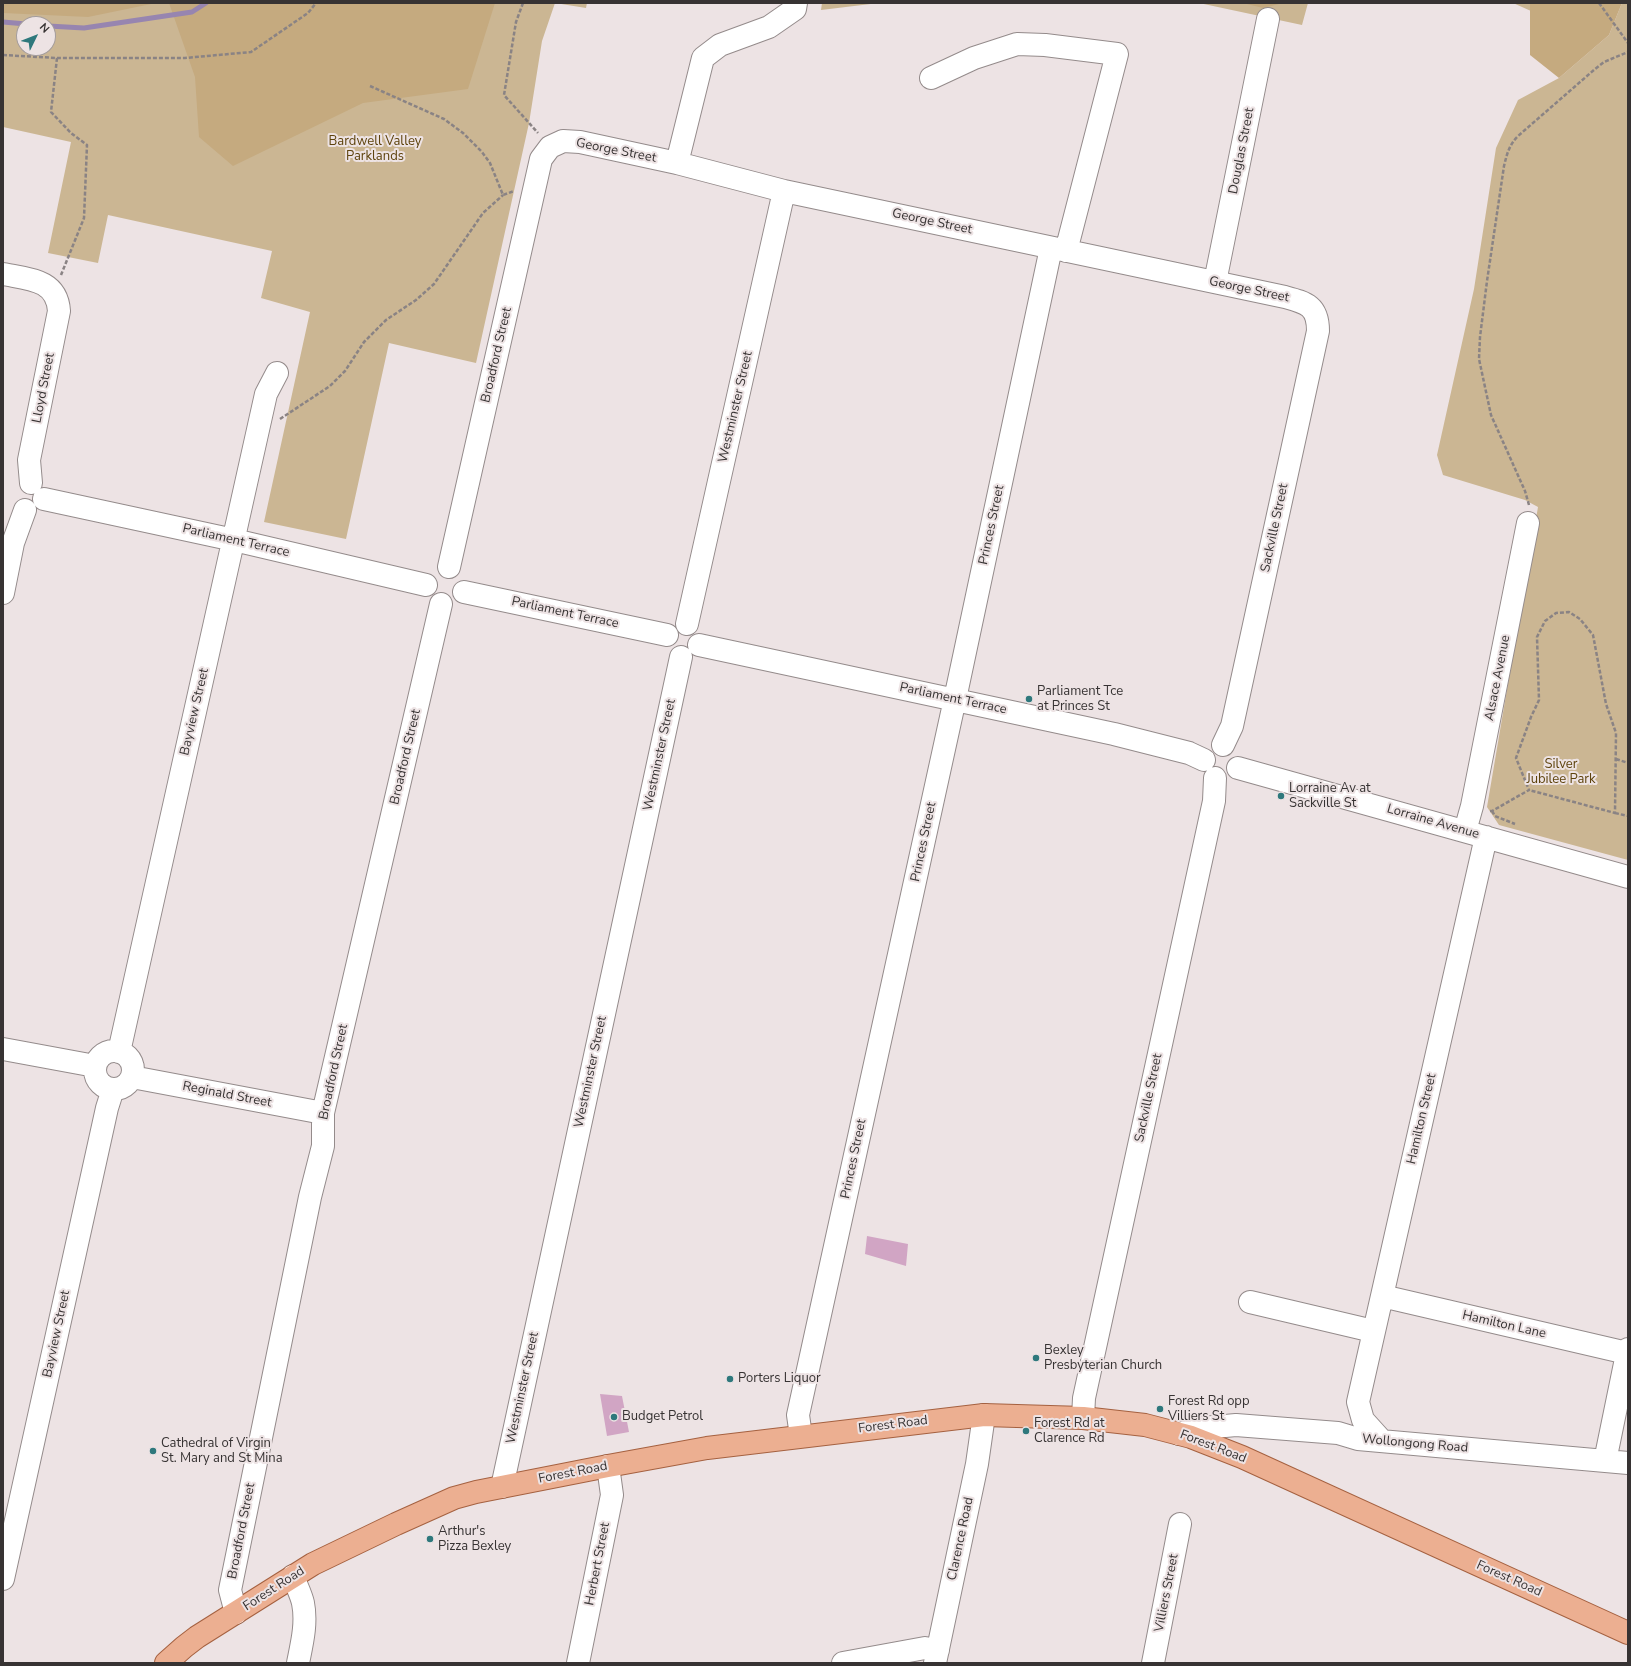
<!DOCTYPE html>
<style>
body{margin:0}
#map{position:relative;width:1631px;height:1666px;overflow:hidden;background:#ede3e4;font-family:"Nunito Sans",sans-serif}
canvas{display:block}
.frame{position:absolute;inset:0;border:4px solid #373333;pointer-events:none}
.north{position:absolute;left:16px;top:16px;width:40px;height:40px;box-sizing:border-box;background:#ede3e4;border:1px solid #a49d9d;border-radius:50%;rotate:47deg;font-size:11px;font-weight:700;line-height:16px;text-align:center;color:#373333}
.north::after{content:'';display:block;margin:auto;width:14px;height:18px;background:#2e787c;clip-path:polygon(50% 0,100% 100%,50% 72%,0 100%)}
</style>
<div id="map">
<canvas width="1631" height="1666"></canvas>
<div class="frame"></div>
<div class="north">N</div>
</div>
<script>
const c = document.querySelector('canvas').getContext('2d');
c.lineJoin = 'round';
function fill(path, color) { c.fillStyle = color; c.fill(path, 'evenodd'); }
function stroke(path, color, width, dash) { c.strokeStyle = color; c.lineWidth = width; c.lineCap = dash ? 'butt' : 'round'; c.setLineDash(dash || []); c.stroke(path); }
function label(font, color, halo, rows, align = 'center') {
  c.font = font + ' "Nunito Sans",sans-serif'; c.lineWidth = 4; c.setLineDash([]); c.textBaseline = 'middle'; c.strokeStyle = halo; c.fillStyle = color; for (const [text, x, y, turn = 0] of rows) {
    c.save(); c.translate(x, y); c.rotate((+turn || 0) * Math.PI / 180); c.textAlign = isNaN(turn) ? turn : align; if (halo) c.strokeText(text, 0, 0); c.fillText(text, 0, 0); c.restore();
  }
}
const green = new Path2D(`
 M 3,3 L 587,3 L 586,8 L 555,3 L 542,41 L 529,123 L 476,363 L 389,343 L 346,539 L 264,522 L 310,312 L 261,298 L 272,251 L 108,215 L 98,263 L 48,253 L 71,142 L 3,127 ZM 24,24 L 48,24 L 48,48 L 24,48 Z
 M 822,3 L 879,3 L 821,10 Z
 M 1199,3 L 1308,3 L 1302,25 Z
 M 1513,3 L 1530,3 L 1531,11 Z
 M 1622,3 L 1628,3 L 1628,860 L 1499,825 L 1487,807 L 1538,507 L 1525,500 L 1443,475 L 1437,455 L 1474,289 L 1496,148 L 1518,100 L 1559,78 L 1609,35 Z`);
const forest = new Path2D(`
 M 3,3 L 156,3 L 88,17 L 3,13 Z
 M 169,3 L 495,3 L 468,89 L 363,103 L 233,166 L 199,137 L 195,77 Z
 M 1243,3 L 1283,3 L 1263,8 Z
 M 1530,3 L 1622,3 L 1609,35 L 1559,78 L 1530,55 Z`);
const stream = new Path2D(`
 M 3,22 L 26,24
 M 48,26 L 84,28 L 192,12 L 206,3`);
const building = new Path2D(`
 M 867,1236 L 908,1244 L 906,1266 L 865,1254 Z
 M 600,1394 L 622,1396 L 629,1432 L 607,1436 Z`);
const path = new Path2D(`
 M 523,3 L 516,22 L 504,95 L 538,133
 M 1599,3 L 1628,43
 M 3,55 L 57,58 L 185,58 L 251,52 L 308,13 L 316,3
 M 57,58 L 51,112 L 71,133 L 87,145 L 84,218 L 61,275
 M 370,86 L 444,119 L 463,133 L 482,152 L 490,163 L 503,195 L 514,191
 M 280,419 L 330,386 L 345,371 L 364,342 L 386,320 L 416,300 L 434,284 L 483,213 L 503,195
 M 1529,505 L 1525,491 L 1491,415 L 1479,359 L 1480,337 L 1487,281 L 1504,166 C 1507,154 1509,145 1518,136 L 1595,69 L 1604,62 L 1628,52
 M 1616,759 L 1628,763
 M 1490,811 L 1492,811 L 1529,790 L 1516,758 L 1531,717 L 1539,700 L 1537,637 L 1545,621 L 1556,613 L 1569,612 L 1580,619 L 1593,635 L 1606,704 L 1616,733 L 1615,813 L 1529,790
 M 1492,811 L 1495,816 L 1515,824
 M 1615,813 L 1628,816`);
const minor = new Path2D(`
 M 931,78 L 974,58 L 1017,44 L 1045,45 L 1117,54 L 1066,251
 M 677,163 L 703,58 L 720,45 L 769,27 L 795,9 L 796,3
 M 3,274 C 28,279 57,279 59,311 L 29,460 L 31,483
 M 1215,282 L 1268,19
 M 44,499 L 234,540 L 426,585
 M 449,567 L 541,159 L 550,147 L 563,141 L 580,142 L 677,163 L 784,191 L 1285,297 C 1307,303 1318,306 1318,331 L 1232,726 L 1223,745
 M 464,592 L 667,635
 M 3,593 L 13,543 L 25,510
 M 687,624 L 784,191
 M 699,645 L 1114,734 L 1189,753 L 1204,760
 M 1238,768 L 1628,877
 M 1465,831 L 1472,806 L 1528,523
 M 3,1049 L 95,1066
 M95 1070a19 19 0 1 1 38 0a19 19 0 1 1-38 0Z
 M 119,1052 L 266,394 L 277,373
 M 132,1077 L 323,1113
 M 1382,1296 L 1627,1353
 M 1250,1302 L 1373,1331
 M 1083,1418 L 1084,1398 L 1214,801 L 1215,778
 M 1179,1434 L 1203,1428 L 1236,1425 L 1338,1433 L 1358,1439 L 1628,1463
 M 801,1436 L 798,1415 L 955,699 L 1051,248
 M 1382,1441 L 1363,1420 L 1358,1402 L 1486,837
 M 1605,1461 L 1628,1349
 M 502,1487 L 681,657
 M 293,1576 C 296,1585 301,1594 303,1603 C 307,1623 302,1643 298,1663
 M 3,1579 L 107,1108 L 113,1089
 M 236,1613 L 230,1590 L 310,1197 L 323,1146 L 323,1113 L 441,604
 M 578,1663 L 612,1495 L 608,1466
 M 843,1663 L 925,1648 L 938,1650
 M 935,1663 L 977,1464 L 984,1415
 M 1153,1663 L 1180,1524`);
const major = new Path2D(`
 M 166,1663 L 184,1647 L 197,1637 L 313,1564 L 396,1524 L 454,1498 L 476,1492 L 608,1466 L 707,1448 L 984,1415 L 1083,1418 L 1145,1425 L 1191,1437 L 1242,1457 L 1628,1633`);
const markers = [
 [1029,699,4,"#2e787c"],
 [1281,796,4,"#2e787c"],
 [1036,1358,4,"#2e787c"],
 [730,1379,4,"#2e787c"],
 [1160,1409,4,"#2e787c"],
 [614,1417,4,"#2e787c"],
 [1026,1431,4,"#2e787c"],
 [153,1451,4,"#2e787c"],
 [430,1539,4,"#2e787c"]
];
const parkNames = [
 ["Bardwell Valley",375,142],
 ["Parklands",375,157],
 ["Silver",1561,765],
 ["Jubilee Park",1561,780]
];
const streetNames = [
 ["George Street",616,151,11],
 ["Douglas Street",1242,151,-79],
 ["George Street",932,222,12],
 ["George Street",1249,290,12],
 ["Broadford Street",497,355,-77],
 ["Lloyd Street",44,388,-79],
 ["Westminster Street",736,407,-77],
 ["Princes Street",992,525,-78],
 ["Sackville Street",1275,528,-78],
 ["Parliament Terrace",236,541,13],
 ["Parliament Terrace",565,613,12],
 ["Alsace Avenue",1498,678,-79],
 ["Parliament Terrace",953,699,12],
 ["Bayview Street",195,712,-77],
 ["Westminster Street",660,755,-78],
 ["Broadford Street",406,757,-77],
 ["Lorraine Avenue",1433,822,16],
 ["Princes Street",924,842,-78],
 ["Broadford Street",334,1072,-78],
 ["Westminster Street",591,1072,-78],
 ["Reginald Street",227,1095,11],
 ["Sackville Street",1149,1098,-78],
 ["Hamilton Street",1422,1119,-77],
 ["Princes Street",854,1159,-78],
 ["Hamilton Lane",1504,1325,13],
 ["Bayview Street",57,1334,-78],
 ["Westminster Street",523,1388,-78],
 ["Forest Road",893,1425,-7],
 ["Wollongong Road",1415,1444,5],
 ["Forest Road",1213,1447,21],
 ["Forest Road",573,1473,-11],
 ["Broadford Street",242,1531,-79],
 ["Clarence Road",961,1539,-78],
 ["Herbert Street",598,1564,-79],
 ["Forest Road",1509,1579,24],
 ["Forest Road",274,1589,-33],
 ["Villiers Street",1167,1593,-79]
];
const poiNames = [
 ["Parliament Tce",1037,692],
 ["at Princes St",1037,707],
 ["Lorraine Av at",1289,789],
 ["Sackville St",1289,804],
 ["Bexley",1044,1351],
 ["Presbyterian Church",1044,1366],
 ["Porters Liquor",738,1379],
 ["Forest Rd opp",1168,1402],
 ["Villiers St",1168,1417],
 ["Budget Petrol",622,1417],
 ["Forest Rd at",1034,1424],
 ["Clarence Rd",1034,1439],
 ["Cathedral of Virgin",161,1444],
 ["St. Mary and St Mina",161,1459],
 ["Arthur's",438,1532],
 ["Pizza Bexley",438,1547]
];
fill(green, '#cbb693');
fill(forest, '#c5aa7f');
stroke(stream, '#9785b0', 5);
fill(building, '#d1a5c4');
stroke(minor, '#948b8b', 24);
stroke(major, '#a56140', 24);
stroke(path, '#8a8384', 2.5, [4, 2]);
stroke(minor, '#fff', 22);
stroke(major, '#ecaf91', 22);
for (const [x, y, r, color] of markers) { const dot = new Path2D(); dot.arc(x, y, r, 0, 2 * Math.PI); c.fillStyle = color; c.fill(dot); stroke(dot, '#ede3e4', 1.5); }
label('13px', '#5e430d', '#ede3e4', parkNames);
label('13px', '#373333', '#ede3e4', streetNames);
label('13px', '#373333', '#ede3e4', poiNames, 'left');
</script>
